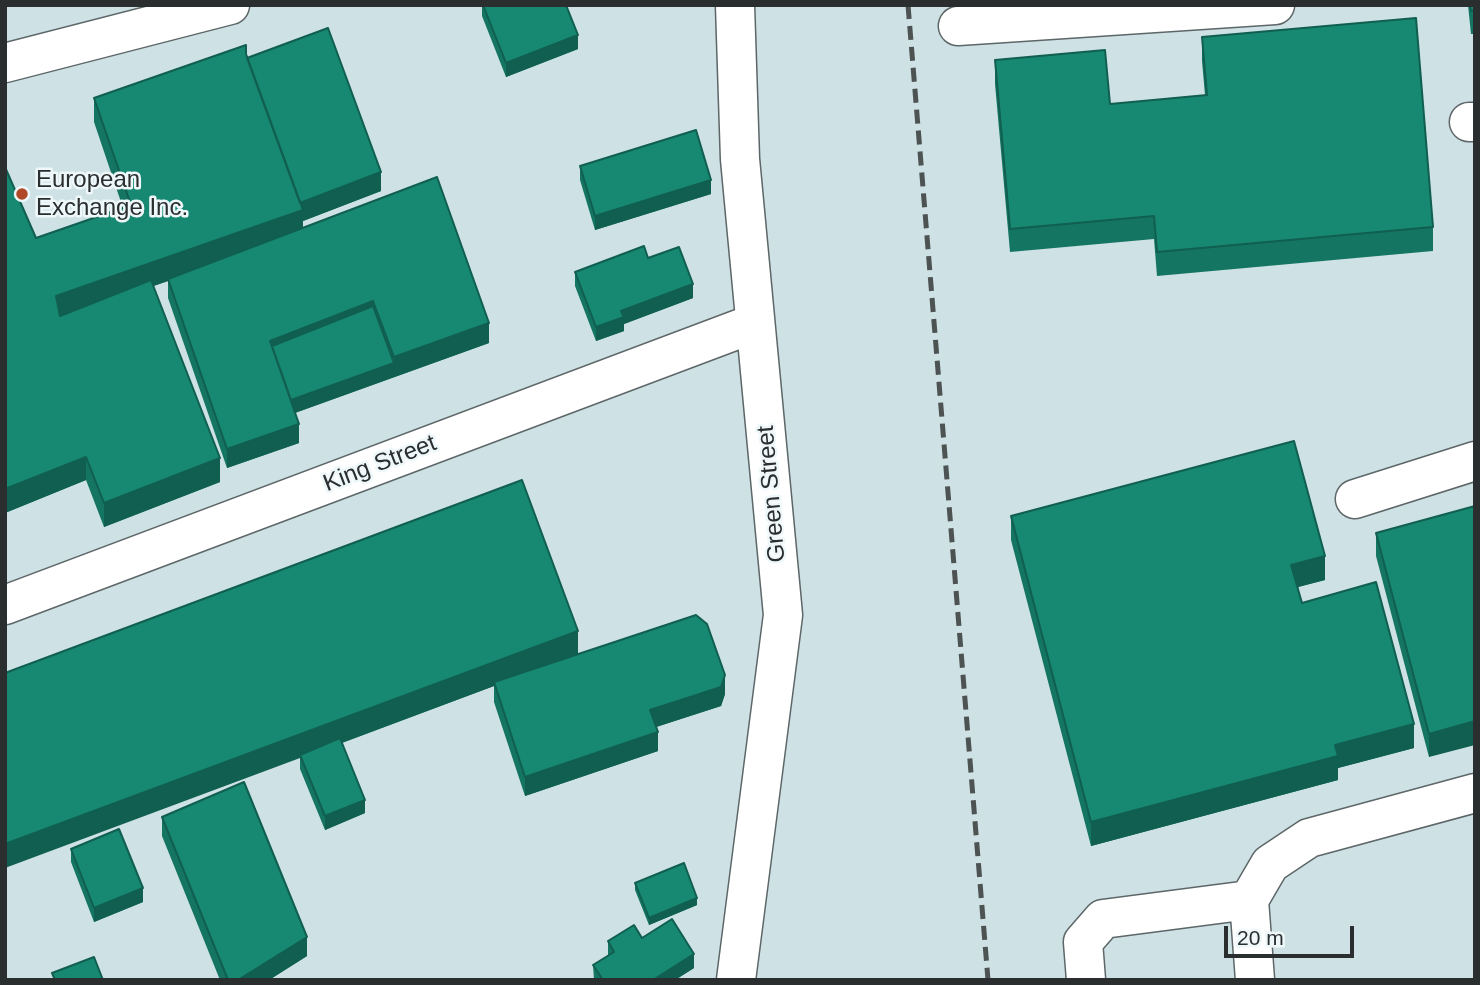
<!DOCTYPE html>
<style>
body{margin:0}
#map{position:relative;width:1480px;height:985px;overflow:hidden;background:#e1ebed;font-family:Arial,sans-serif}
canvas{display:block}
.frame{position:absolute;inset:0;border:7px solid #2a2e2e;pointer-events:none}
.scale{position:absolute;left:1224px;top:926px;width:130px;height:32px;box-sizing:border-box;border:4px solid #2a2e2e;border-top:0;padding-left:9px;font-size:21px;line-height:24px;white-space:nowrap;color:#2a2e2e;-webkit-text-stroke:5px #eef8fa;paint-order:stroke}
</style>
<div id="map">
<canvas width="1480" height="985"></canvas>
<div class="frame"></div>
<div class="scale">20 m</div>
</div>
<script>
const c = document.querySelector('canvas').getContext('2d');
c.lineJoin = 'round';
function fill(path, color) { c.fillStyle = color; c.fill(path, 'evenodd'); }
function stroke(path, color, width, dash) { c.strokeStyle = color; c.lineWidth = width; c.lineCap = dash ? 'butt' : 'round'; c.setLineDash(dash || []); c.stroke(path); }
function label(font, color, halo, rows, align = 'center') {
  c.font = font + ' Arial,sans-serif'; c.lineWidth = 5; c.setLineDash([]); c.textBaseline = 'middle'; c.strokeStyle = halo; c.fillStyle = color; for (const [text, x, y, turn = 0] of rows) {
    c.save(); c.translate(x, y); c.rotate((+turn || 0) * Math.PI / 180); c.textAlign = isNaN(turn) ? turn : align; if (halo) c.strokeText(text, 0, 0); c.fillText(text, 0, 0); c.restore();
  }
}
const built = new Path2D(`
 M 5,5 L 1475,5 L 1475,980 L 5,980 Z`);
const minor = new Path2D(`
 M 735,5 L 740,159 L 783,615 L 736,980
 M 958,26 L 1275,5
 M 5,63 L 230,5
 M 1469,122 L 1475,122
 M 1355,499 L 1475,461
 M 5,605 L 755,323
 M 1086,980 L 1083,942 L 1103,919 L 1249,900
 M 1255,980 L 1249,900 L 1270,864 L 1309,838 L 1475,793`);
const rail = new Path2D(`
 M 908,5 L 988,980`);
const wall = new Path2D(`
 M 482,5 L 566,5 L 578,49 L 506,77 L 482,16 Z
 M 1468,5 L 1475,5 L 1475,34 L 1471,34 Z
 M 1202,37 L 1433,227 L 1433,251 L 1157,276 L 1154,239 L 1010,252 L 995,84 L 995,60 L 1110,104 L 1205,95 L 1202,61 Z
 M 246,55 L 247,58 L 381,191 L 303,221 L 303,228 L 489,343 L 295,413 L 299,443 L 227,468 L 168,298 L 168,281 L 153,286 L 220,482 L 104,527 L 86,480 L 5,513 L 5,167 L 36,238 L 123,208 L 94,122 L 94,98 Z
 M 580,166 L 711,194 L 595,230 L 580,180 Z
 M 648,258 L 693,298 L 624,324 L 624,331 L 596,341 L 575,286 L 575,272 Z
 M 1475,506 L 1429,757 L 1376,556 L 1376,533 Z
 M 1011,516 L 1325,580 L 1297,587 L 1302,603 L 1414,748 L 1338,768 L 1338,780 L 1091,846 L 1011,540 Z
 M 578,654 L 725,694 L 721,706 L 656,727 L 658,751 L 525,796 L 494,702 L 494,686 L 342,743 L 365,813 L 325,830 L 300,769 L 300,758 L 5,673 Z
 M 162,817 L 307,956 L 269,980 L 220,980 L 162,836 Z
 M 71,849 L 143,902 L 94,922 L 71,862 Z
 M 635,883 L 697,905 L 649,925 L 635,890 Z
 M 642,938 L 694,968 L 675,980 L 594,980 L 593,965 L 608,956 L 608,941 Z`);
const shadedWall = new Path2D(`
 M 578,35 L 578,49 L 506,77 L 506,63 Z
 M 381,172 L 381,191 L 303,221 L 303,234 L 56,320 L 56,296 Z
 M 711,180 L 711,194 L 595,230 L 595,216 Z
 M 693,284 L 693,298 L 624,324 L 624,331 L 596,341 L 596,327 L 621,311 Z
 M 373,301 L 373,320 L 274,359 L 270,341 Z
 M 489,323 L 489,343 L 289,415 L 289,401 L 394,363 L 394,357 Z
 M 299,424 L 299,443 L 227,468 L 227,449 Z
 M 86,457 L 86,480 L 5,513 L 5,489 Z
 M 220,458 L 220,482 L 104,527 L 104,503 Z
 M 1325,556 L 1325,580 L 1291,589 L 1291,565 Z
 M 578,631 L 578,655 L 494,682 L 494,686 L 301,758 L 300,755 L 300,758 L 5,868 L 5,844 Z
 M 725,675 L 725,694 L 721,706 L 650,729 L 650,710 Z
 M 1475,721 L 1475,745 L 1429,757 L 1429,734 Z
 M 1414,724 L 1414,748 L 1338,768 L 1338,780 L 1091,846 L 1091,822 L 1335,745 Z
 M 658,732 L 658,751 L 525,796 L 525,777 Z
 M 365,800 L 365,813 L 325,830 L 325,816 Z
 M 143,888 L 143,902 L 94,922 L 94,908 Z
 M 697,898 L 697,905 L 649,925 L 649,918 Z
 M 307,937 L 307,956 L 269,980 L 238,980 Z
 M 694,954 L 694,968 L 675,980 L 653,980 Z`);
const building = new Path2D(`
 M 483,5 L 566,5 L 578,35 L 506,63 Z
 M 1470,5 L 1475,5 L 1475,10 L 1471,11 Z
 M 1416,18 L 1433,227 L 1157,252 L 1154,216 L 1010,229 L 995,60 L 1105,50 L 1110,104 L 1207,95 L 1202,37 Z
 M 328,28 L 381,172 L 300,203 L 247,58 Z
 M 246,45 L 246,54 L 303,210 L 56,296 L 60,316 L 151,280 L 220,458 L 104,503 L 86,457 L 5,489 L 5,167 L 36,238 L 131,205 L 94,98 Z
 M 696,130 L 711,180 L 595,216 L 580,166 Z
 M 437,177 L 489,323 L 394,357 L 373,301 L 270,341 L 299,424 L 227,449 L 168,279 Z
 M 644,246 L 648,258 L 679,247 L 693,284 L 621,311 L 624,317 L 596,327 L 575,272 Z
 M 373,306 L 394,363 L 291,400 L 272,346 Z
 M 1294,441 L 1325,556 L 1291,565 L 1302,603 L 1376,582 L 1414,724 L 1335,745 L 1338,756 L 1091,822 L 1011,516 Z
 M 522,480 L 578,631 L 5,844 L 5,673 Z
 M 1475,506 L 1475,721 L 1429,734 L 1376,533 Z
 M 696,615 L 707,624 L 725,675 L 721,687 L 650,710 L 658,732 L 525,777 L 494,682 Z
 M 340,738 L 365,800 L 325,816 L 300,755 Z
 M 244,782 L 307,937 L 238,980 L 228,980 L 162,817 Z
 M 119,829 L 143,888 L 94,908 L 71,849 Z
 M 684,863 L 697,898 L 649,918 L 635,883 Z
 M 672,919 L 694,954 L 653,980 L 603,980 L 593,965 L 614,952 L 608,941 L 634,925 L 642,938 Z
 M 94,957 L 103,980 L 55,980 L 52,973 Z`);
const markers = [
 [22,194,7,"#b04827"]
];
const poiNames = [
 ["European",36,180],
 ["Exchange Inc.",36,208]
];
const streetNames = [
 ["King Street",380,464,-21],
 ["Green Street",772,494,-95]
];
fill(built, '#cee1e4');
stroke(minor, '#5d6668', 41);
stroke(minor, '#fff', 38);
stroke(rail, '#4d5252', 5, [14, 7]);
fill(wall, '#147562');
fill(shadedWall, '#105f50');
fill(building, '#178872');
stroke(building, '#105f50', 2);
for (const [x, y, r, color] of markers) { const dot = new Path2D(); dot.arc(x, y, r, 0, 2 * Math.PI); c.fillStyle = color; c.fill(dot); stroke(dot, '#eef8fa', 2.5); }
label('24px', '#2a2e2e', '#eef8fa', poiNames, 'left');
label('24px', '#2a2e2e', '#eef8fa', streetNames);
</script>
